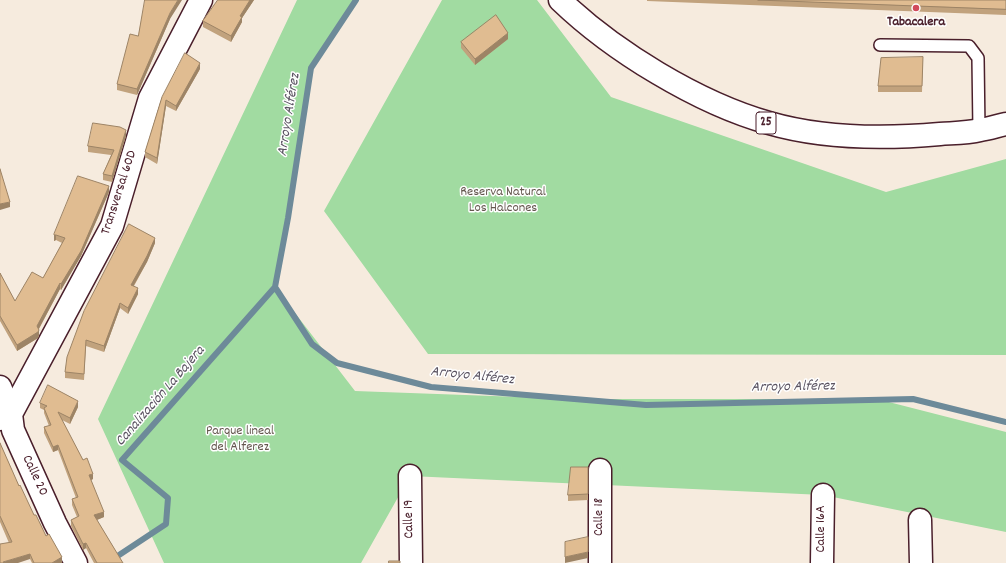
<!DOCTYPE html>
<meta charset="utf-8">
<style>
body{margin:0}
canvas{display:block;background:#f6ebde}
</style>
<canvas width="1006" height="563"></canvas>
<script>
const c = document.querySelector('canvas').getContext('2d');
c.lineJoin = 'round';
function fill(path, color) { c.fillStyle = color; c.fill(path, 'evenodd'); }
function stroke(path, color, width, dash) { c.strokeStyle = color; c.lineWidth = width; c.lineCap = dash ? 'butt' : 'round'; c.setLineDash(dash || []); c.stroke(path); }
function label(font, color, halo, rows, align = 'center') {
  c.font = font + ' Dekko,sans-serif'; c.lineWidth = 3; c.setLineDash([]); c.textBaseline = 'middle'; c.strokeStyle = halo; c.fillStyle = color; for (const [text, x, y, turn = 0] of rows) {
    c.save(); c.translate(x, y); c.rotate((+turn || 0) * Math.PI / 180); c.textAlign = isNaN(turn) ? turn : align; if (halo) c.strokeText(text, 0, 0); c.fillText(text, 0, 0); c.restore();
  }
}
const green = new Path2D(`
 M 297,0 L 356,0 L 311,68 L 275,287 L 355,391 L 575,399 L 877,399 L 1006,432 L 1006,532 L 823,495 L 410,476 L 361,563 L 164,563 L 98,419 Z
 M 442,0 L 537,0 L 611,97 L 886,192 L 1006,159 L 1006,355 L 428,354 L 324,211 Z`);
const stream = new Path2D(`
 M 356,0 L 311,68 L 288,218 L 275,287 L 312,344 L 337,363 L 431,387 L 646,405 L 913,399 L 1006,422
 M 107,563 L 166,524 L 168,498 L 122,460 L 275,287`);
const service = new Path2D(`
 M 880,45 L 969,46 L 978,58 L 979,131`);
const minor = new Path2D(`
 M 0,387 L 11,414 L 0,419
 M 410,476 L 411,563
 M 920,520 L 921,563
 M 600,563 L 600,470
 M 822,563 L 823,495`);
const tertiary = new Path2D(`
 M 76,563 L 55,523 L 13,430 L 11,414 L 112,226 L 150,98 L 201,0`);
const primary = new Path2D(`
 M 560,0 C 613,51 698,103 769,123 C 824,139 884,139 940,134 C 953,133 967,133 980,130 C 988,129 997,126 1006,124`);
const wall = new Path2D(`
 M 218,0 L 254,0 L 242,18 L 242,22 L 231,42 L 203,27 L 203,21 Z
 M 647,0 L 1006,0 L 1006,15 L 647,1 Z
 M 170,19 L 137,95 L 117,90 L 117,84 L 138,36 Z
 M 508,39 L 475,65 L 461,48 L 461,42 Z
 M 923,57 L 922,92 L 878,92 L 878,86 Z
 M 200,69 L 176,111 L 166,106 L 157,164 L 145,157 L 145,152 L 162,97 Z
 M 126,136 L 112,182 L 103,180 L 103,174 L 111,155 L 88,152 L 88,146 Z
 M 109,192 L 81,256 L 61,290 L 60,289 L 39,329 L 39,335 L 38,338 L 17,351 L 0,321 L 0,273 L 15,301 L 43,278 L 62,243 L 56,240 L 54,241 L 54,234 Z
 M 129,224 L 155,243 L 147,262 L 134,286 L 138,294 L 128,314 L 120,308 L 104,352 L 86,346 L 84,380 L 65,378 L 65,372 Z
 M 40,403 L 78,407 L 70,424 L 62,420 L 93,479 L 91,480 L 104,517 L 97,520 L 123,563 L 94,563 L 86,548 L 83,550 L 71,526 L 71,520 L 77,517 L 72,505 L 72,499 L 76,498 L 58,450 L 53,452 L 44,433 L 44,427 L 49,426 L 44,413 L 44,410 L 40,408 Z
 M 0,443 L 19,486 L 34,515 L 61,563 L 32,563 L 30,559 L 9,543 L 0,522 Z
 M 588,467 L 588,500 L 568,501 L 568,495 Z`);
const shadedWall = new Path2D(`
 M 178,0 L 182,0 L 170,19 L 137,95 L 137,89 L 170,13 Z
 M 250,0 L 254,0 L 242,18 L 242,22 L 231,42 L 231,36 L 240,16 Z
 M 508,33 L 508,39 L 475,65 L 475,59 Z
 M 200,63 L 200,69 L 176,111 L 176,106 Z
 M 166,100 L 166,106 L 157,164 L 157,158 Z
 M 126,130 L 126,136 L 112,182 L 112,176 Z
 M 109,186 L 109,192 L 81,256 L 61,290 L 61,284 Z
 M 10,202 L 10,207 L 0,210 L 0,204 Z
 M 54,235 L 56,235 L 56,240 L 54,241 Z
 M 155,238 L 155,243 L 147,262 L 131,290 L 131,285 Z
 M 60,283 L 60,289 L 37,332 L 37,326 Z
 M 138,288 L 138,294 L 128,314 L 128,308 Z
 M 120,303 L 120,308 L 104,352 L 104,346 Z
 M 39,330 L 39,335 L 38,338 L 17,351 L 17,345 Z
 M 78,401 L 78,407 L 70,424 L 70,418 Z
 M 58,445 L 58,450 L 53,452 L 53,447 Z
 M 93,474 L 93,479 L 89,481 L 89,475 Z
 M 104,512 L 104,517 L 94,521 L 94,515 Z
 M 86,543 L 86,548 L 83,550 L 83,544 Z
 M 588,552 L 588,558 L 565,563 L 565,557 Z
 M 30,554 L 30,559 L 18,563 L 3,563 L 3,562 Z
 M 62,557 L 62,563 L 52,563 Z`);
const building = new Path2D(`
 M 145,0 L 178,0 L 170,13 L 137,89 L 117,84 L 130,34 L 138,36 Z
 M 218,0 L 250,0 L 240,16 L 242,17 L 231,36 L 203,21 Z
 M 758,0 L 1006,0 L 1006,9 Z
 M 496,15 L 508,33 L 475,59 L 461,42 Z
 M 185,53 L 200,63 L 176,106 L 166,100 L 157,158 L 145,152 L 162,97 Z
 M 923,57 L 922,86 L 878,86 L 881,58 Z
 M 93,123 L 120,127 L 126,130 L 112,176 L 103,174 L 114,150 L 88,146 Z
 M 0,169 L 10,202 L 0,204 Z
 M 78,176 L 109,186 L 81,251 L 61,284 L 60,283 L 37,326 L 39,330 L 38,332 L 17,345 L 0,316 L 0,273 L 15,301 L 32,272 L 43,278 L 65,238 L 56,235 L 54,235 L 54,234 Z
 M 129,224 L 155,238 L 147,256 L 131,285 L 138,288 L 128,308 L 120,303 L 104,346 L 86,340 L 84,374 L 65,372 L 67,357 L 84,311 Z
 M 48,385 L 78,401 L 70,418 L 58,412 L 83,460 L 87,458 L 93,474 L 89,475 L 104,512 L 94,515 L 123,563 L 97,563 L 86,543 L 83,544 L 71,520 L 79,516 L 72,499 L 78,497 L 58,445 L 53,447 L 44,427 L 51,425 L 44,408 L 47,406 L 40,403 Z
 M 0,443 L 19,486 L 20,485 L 34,515 L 36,515 L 46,536 L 49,534 L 62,557 L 52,563 L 34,563 L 30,554 L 3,562 L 4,563 L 0,563 L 0,544 L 12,542 L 0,516 Z
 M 571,467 L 588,467 L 588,494 L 568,495 Z
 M 588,537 L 588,552 L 565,557 L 565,542 Z
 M 389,561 L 400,561 L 400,563 L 389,563 Z`);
const markers = [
 [916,8,4,"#d1495b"]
];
const shields = [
 [766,123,20]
];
const shieldNames = [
 ["25",766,123]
];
const poiNames = [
 ["Tabacalera",916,23]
];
const streetNames = [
 ["Transversal 60D",120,193,-72],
 ["Calle 20",34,476,65],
 ["Calle 18",600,517,-90],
 ["Calle 19",410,519,-91],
 ["Calle 16A",822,529,-90]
];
const parkNames = [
 ["Reserva Natural",503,193],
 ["Los Halcones",503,209],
 ["Parque lineal",240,432],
 ["del Alferez",240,448]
];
const waterNames = [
 ["Arroyo Alférez",290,115,-81],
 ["Arroyo Alférez",472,377,6],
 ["Arroyo Alférez",793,388,-1],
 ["Canalización La Bajera",161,397,-49]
];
fill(green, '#a1dba1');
stroke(stream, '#6d8a99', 6);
stroke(service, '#4a1f2b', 14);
stroke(minor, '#4a1f2b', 25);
stroke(tertiary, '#4a1f2b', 25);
stroke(primary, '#4a1f2b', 25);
stroke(service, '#fff', 11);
stroke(minor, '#fff', 22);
stroke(tertiary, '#fff', 22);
stroke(primary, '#fff', 22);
fill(wall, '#c1a27d');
fill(shadedWall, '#9d8466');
fill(building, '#e0bc91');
stroke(building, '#9d8466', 1);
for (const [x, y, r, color] of markers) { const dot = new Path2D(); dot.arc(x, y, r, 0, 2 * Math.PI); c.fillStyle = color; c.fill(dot); stroke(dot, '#fff', 1.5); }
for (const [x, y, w] of shields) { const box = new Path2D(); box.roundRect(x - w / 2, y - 11, w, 22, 3); c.fillStyle = '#fff'; c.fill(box); stroke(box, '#4a1f2b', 1); }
label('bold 13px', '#4a1f2b', null, shieldNames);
label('bold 14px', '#4a1f2b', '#fff', poiNames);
label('14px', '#4a1f2b', '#fff', streetNames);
label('14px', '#64574e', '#fff', parkNames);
label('italic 15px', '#5b5462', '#fff', waterNames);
</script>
